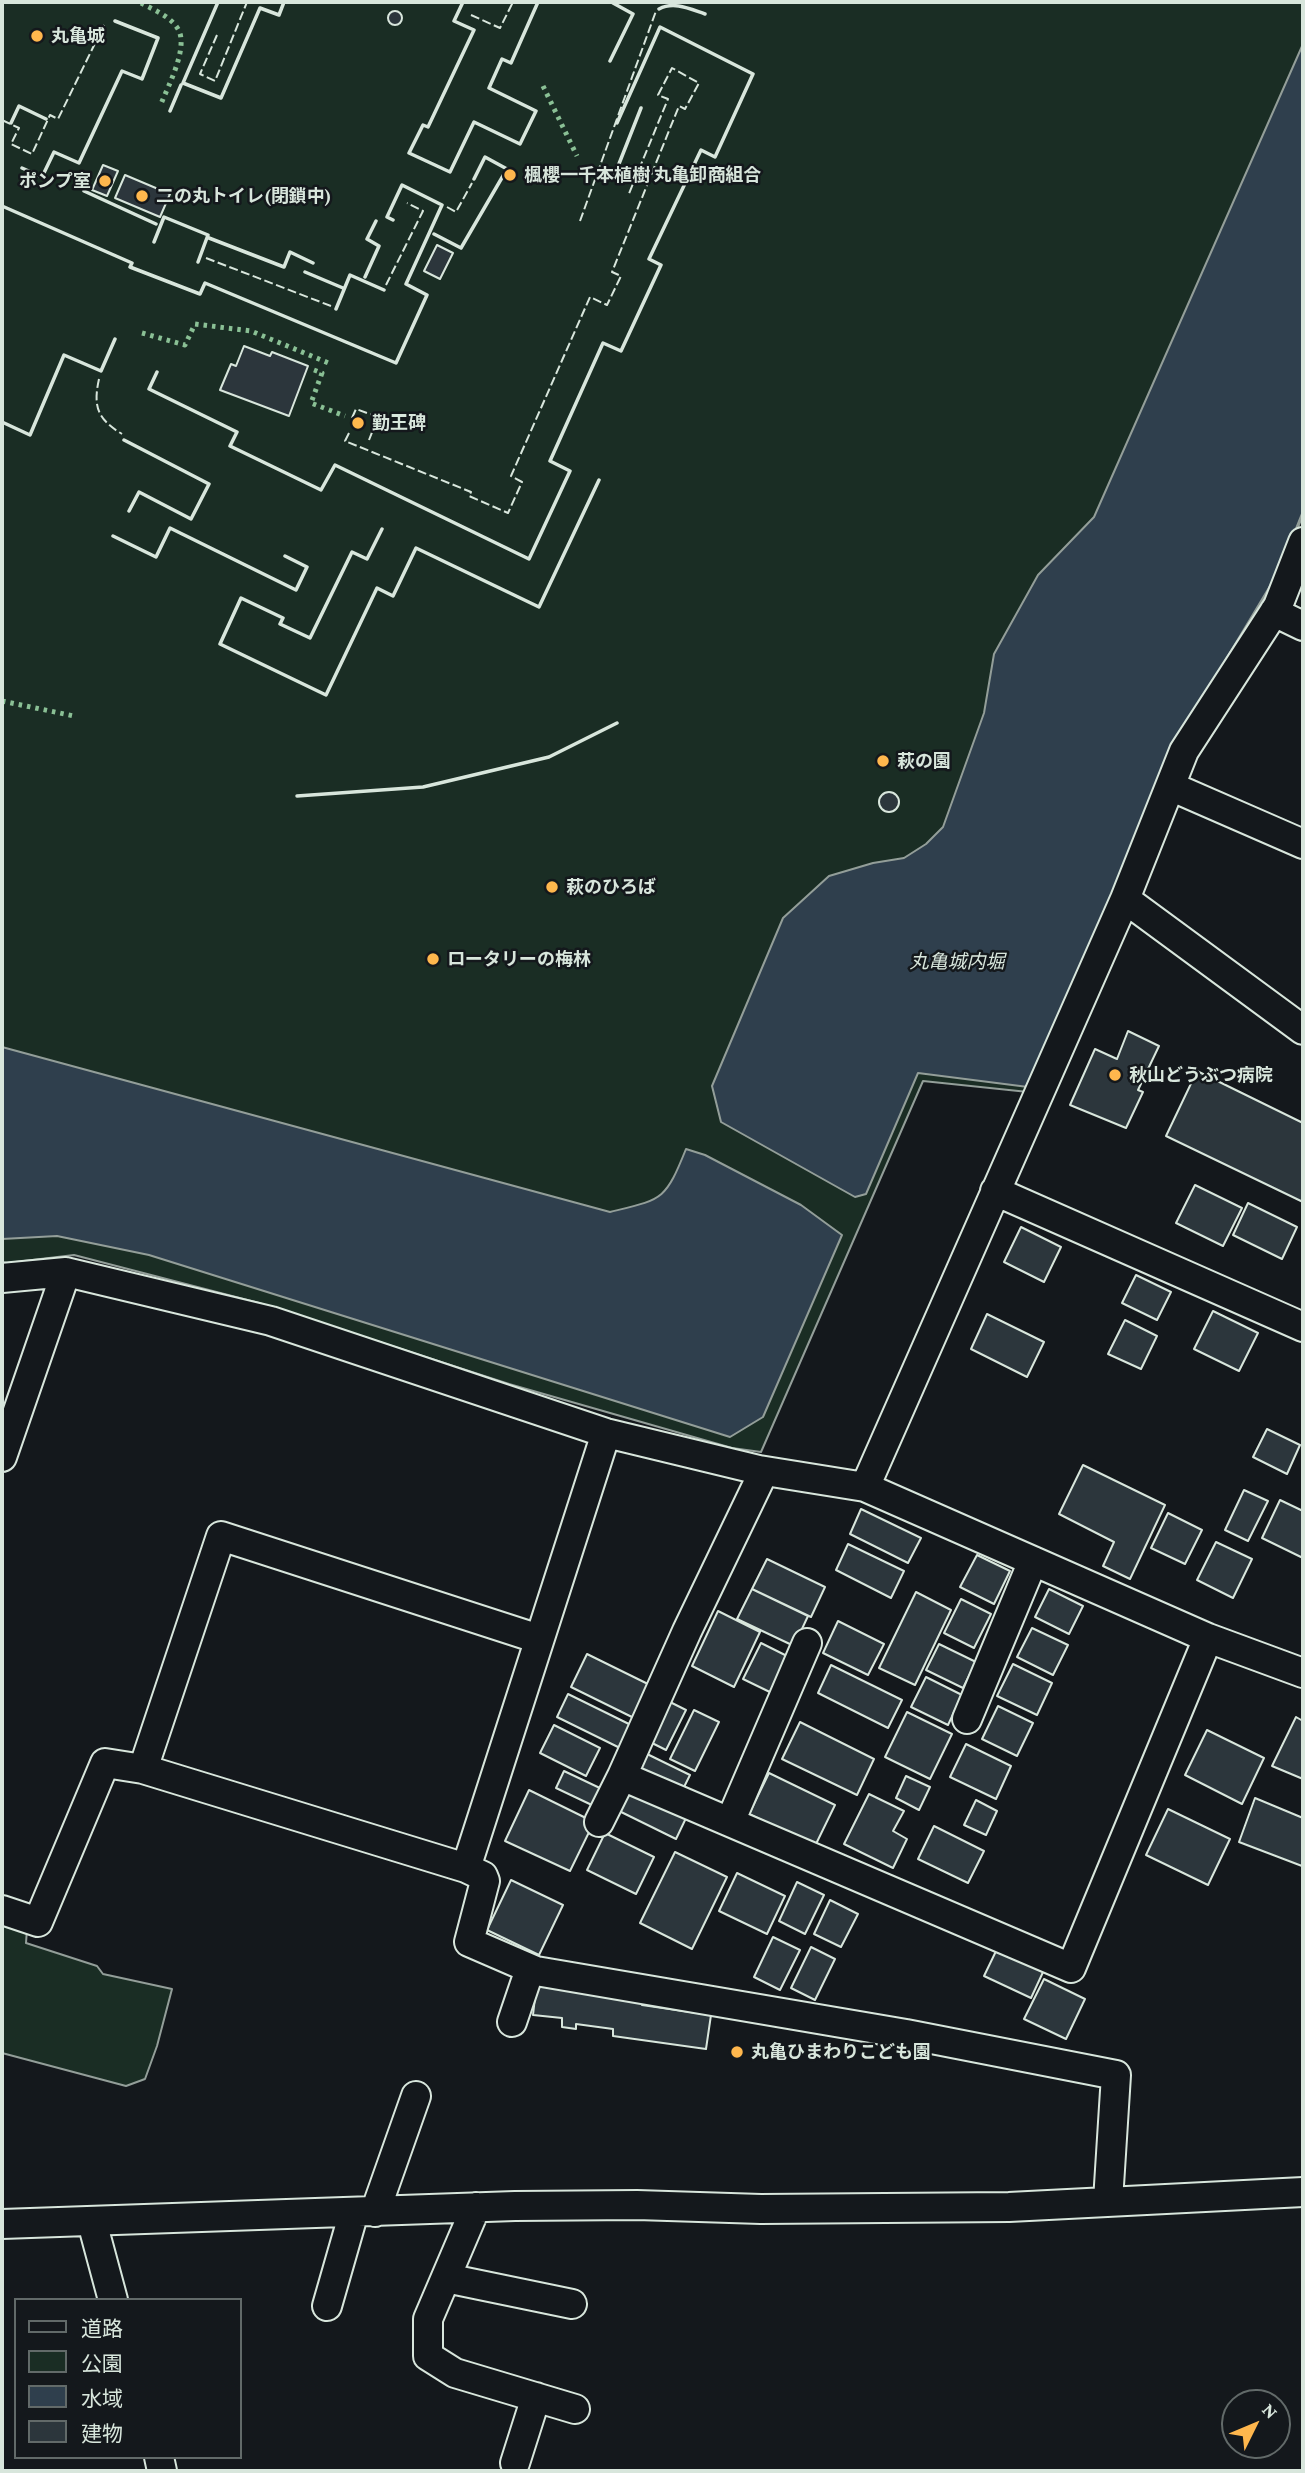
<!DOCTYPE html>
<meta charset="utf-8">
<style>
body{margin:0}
#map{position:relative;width:1305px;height:2473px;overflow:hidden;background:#14181c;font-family:"Crimson Pro","Noto Sans JP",serif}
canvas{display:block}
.frame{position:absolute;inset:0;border:4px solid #d8e6dc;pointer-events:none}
.legend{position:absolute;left:14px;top:2298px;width:228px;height:161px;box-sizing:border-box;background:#14181c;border:2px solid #626a69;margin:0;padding:9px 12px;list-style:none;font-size:21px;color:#d8e6dc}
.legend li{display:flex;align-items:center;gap:14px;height:35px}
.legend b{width:35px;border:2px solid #626a69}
.north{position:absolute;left:1221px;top:2389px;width:70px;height:70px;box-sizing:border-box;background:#14181c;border:2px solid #626a69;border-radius:50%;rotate:47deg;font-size:19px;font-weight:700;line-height:28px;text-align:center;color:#d8e6dc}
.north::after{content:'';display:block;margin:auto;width:24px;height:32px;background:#ffb74d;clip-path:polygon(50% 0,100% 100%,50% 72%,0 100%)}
</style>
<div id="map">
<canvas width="1305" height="2473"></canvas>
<div class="frame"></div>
<ul class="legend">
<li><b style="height:9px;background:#14181c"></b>道路</li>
<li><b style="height:19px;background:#1a2d24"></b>公園</li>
<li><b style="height:19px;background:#2f3f4d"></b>水域</li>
<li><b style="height:19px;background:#2c363c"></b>建物</li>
</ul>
<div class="north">N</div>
</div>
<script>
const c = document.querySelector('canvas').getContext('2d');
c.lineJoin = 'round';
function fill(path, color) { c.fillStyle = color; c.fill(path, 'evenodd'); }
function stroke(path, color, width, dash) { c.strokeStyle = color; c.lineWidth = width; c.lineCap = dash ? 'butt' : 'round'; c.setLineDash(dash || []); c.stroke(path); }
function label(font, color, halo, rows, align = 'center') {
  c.font = font + ' "Crimson Pro","Noto Sans JP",serif'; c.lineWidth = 5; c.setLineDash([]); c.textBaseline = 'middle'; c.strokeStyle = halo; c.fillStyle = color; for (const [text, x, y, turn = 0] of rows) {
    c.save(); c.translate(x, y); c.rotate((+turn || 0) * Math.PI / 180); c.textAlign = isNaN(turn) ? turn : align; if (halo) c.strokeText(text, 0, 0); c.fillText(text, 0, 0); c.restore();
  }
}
const green = new Path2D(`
 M 2,2 L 1303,2 L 1303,515 L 1280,572 L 1181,736 L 1028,1092 L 923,1081 L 761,1452 L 732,1448 L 509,1384 L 259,1303 L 74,1255 L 7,1263 L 2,1262 Z
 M 2,1922 L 27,1929 L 26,1943 L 97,1966 L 103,1974 L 172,1989 L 157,2046 L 145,2079 L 126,2086 L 2,2053 Z`);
const water = new Path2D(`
 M 1303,44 L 1303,511 L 1279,571 L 1180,736 L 1028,1087 L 918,1073 L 866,1194 L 855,1197 L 721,1122 L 712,1086 L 783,918 L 829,876 L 873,863 L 904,858 L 926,844 L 943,827 L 984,713 L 994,654 L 1038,575 L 1094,517 Z
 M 2,1047 L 610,1212 C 663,1199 665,1201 686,1149 L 705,1155 L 801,1205 L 842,1235 L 763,1417 L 730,1437 L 149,1255 L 57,1236 L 2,1239 Z`);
const building = new Path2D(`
 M388 18a7 7 0 1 1 14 0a7 7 0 1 1-14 0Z
 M 103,165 L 118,171 L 107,196 L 92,190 Z
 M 125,175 L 170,194 L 160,217 L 115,198 Z
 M 437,245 L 453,253 L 440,279 L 424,271 Z
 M 244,346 L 270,356 L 272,352 L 308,366 L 289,416 L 220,390 L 231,364 L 236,366 Z
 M879 802a10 10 0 1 1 20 0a10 10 0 1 1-20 0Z
 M 1128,1031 L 1159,1046 L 1138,1090 L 1143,1092 L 1126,1128 L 1070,1105 L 1095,1049 L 1117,1059 Z
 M 1197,1071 L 1303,1123 L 1303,1202 L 1166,1136 Z
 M 1195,1185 L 1242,1208 L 1223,1246 L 1176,1223 Z
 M 1248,1203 L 1297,1227 L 1282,1259 L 1233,1235 Z
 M 1021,1227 L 1061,1247 L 1044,1282 L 1004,1262 Z
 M 1136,1275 L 1171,1292 L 1157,1320 L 1122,1303 Z
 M 1213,1311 L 1258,1333 L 1239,1371 L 1194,1349 Z
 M 987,1314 L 1044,1342 L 1027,1377 L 971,1349 Z
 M 1125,1320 L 1157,1336 L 1141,1369 L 1108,1354 Z
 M 1267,1429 L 1300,1445 L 1287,1474 L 1253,1457 Z
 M 1083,1465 L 1165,1505 L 1130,1579 L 1103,1566 L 1114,1542 L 1059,1514 Z
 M 1244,1490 L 1268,1501 L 1248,1541 L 1225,1530 Z
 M 1280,1500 L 1303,1511 L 1303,1558 L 1262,1538 Z
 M 861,1509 L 921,1538 L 908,1563 L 850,1534 Z
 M 1168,1513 L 1202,1530 L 1185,1564 L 1151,1548 Z
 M 1216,1542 L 1252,1559 L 1233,1598 L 1197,1580 Z
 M 848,1544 L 904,1571 L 891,1598 L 836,1570 Z
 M 977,1555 L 1010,1571 L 994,1604 L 960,1587 Z
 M 767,1559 L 825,1587 L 811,1617 L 752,1589 Z
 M 752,1589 L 808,1616 L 794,1646 L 737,1619 Z
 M 1049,1589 L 1083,1606 L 1069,1634 L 1035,1617 Z
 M 916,1592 L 951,1610 L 915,1685 L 879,1668 Z
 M 961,1599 L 991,1614 L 974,1648 L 944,1633 Z
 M 718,1611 L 760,1632 L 734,1687 L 692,1666 Z
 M 838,1621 L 884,1644 L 868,1675 L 823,1653 Z
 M 1032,1628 L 1068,1645 L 1053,1675 L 1017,1657 Z
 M 761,1643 L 795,1660 L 778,1696 L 743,1679 Z
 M 939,1644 L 976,1662 L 963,1688 L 926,1670 Z
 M 587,1654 L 652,1686 L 636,1719 L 571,1687 Z
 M 1013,1664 L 1052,1683 L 1037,1715 L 997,1696 Z
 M 831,1665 L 902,1700 L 888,1728 L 818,1693 Z
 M 926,1677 L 962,1695 L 948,1725 L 911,1707 Z
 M 568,1694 L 633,1726 L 622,1749 L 557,1717 Z
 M 666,1700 L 686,1710 L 666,1750 L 646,1740 Z
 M 998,1706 L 1033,1723 L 1017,1756 L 982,1739 Z
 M 694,1710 L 719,1722 L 695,1771 L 670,1759 Z
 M 907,1712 L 952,1734 L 930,1779 L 885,1757 Z
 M 1296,1717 L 1303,1721 L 1303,1779 L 1272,1766 Z
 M 800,1722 L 874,1759 L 857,1795 L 782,1759 Z
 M 554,1725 L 600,1748 L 586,1776 L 540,1753 Z
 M 1207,1730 L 1264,1758 L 1242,1804 L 1185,1775 Z
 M 966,1744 L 1011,1766 L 996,1799 L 950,1777 Z
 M 645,1753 L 690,1775 L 678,1799 L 633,1777 Z
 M 564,1771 L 604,1790 L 596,1807 L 556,1788 Z
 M 769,1773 L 835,1805 L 815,1846 L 749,1814 Z
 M 906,1776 L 930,1787 L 919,1810 L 896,1798 Z
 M 622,1784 L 687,1816 L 676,1839 L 611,1807 Z
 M 529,1790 L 594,1822 L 570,1871 L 505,1841 Z
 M 869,1794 L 904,1811 L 893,1831 L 907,1839 L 893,1868 L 844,1844 Z
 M 1255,1798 L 1303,1818 L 1302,1866 L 1239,1842 Z
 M 976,1800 L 997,1811 L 986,1835 L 964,1825 Z
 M 1168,1809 L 1230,1839 L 1208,1885 L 1146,1855 Z
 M 934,1826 L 984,1851 L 968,1883 L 918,1859 Z
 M 605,1833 L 654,1857 L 636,1894 L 587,1870 Z
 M 675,1852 L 727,1877 L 692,1949 L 640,1923 Z
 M 737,1873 L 785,1896 L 767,1934 L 719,1911 Z
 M 511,1880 L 563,1905 L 539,1955 L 487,1930 Z
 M 797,1882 L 824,1895 L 805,1934 L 779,1921 Z
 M 830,1900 L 858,1914 L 841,1947 L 814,1934 Z
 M 773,1937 L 800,1950 L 780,1990 L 754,1977 Z
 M 811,1947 L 835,1959 L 815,2000 L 791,1988 Z
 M 998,1947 L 1044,1970 L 1031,1998 L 984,1976 Z
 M 1044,1979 L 1085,1999 L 1066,2039 L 1024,2019 Z
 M 544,1985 L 643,2001 L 642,2005 L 711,2015 L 706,2049 L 613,2036 L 613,2029 L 576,2024 L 576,2029 L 562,2027 L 562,2018 L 533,2015 L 536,1989 Z`);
const minor = new Path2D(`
 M 1274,612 L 1303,626
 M 1170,786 L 1303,844
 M 1125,899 L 1303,1030
 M 995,1191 L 1303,1327
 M 2,1278 L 66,1272 L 271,1321 L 606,1433 L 759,1470 L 865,1487 L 1208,1638 L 1303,1673
 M 2,1457 L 66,1272
 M 764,1471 L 687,1631 L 622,1776 L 1071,1968 L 1208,1638
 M 865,1487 L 1125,899 L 1184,751 L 1278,606 L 1303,542
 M 967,1719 L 1033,1561
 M 143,1769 L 466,1868 L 606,1433
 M 599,1822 L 622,1776
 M 730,1822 L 807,1643
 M 466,1868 L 483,1876 L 485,1881 L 469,1942 L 536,1971 L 906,2034 L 1116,2075 L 1108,2201
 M 2,1910 L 38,1922 L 105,1763 L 143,1769 L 221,1536 L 539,1639
 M 512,2022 L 530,1969
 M 476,2207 L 428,2319 L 428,2356 L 455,2373 L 575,2409
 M 375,2212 L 416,2096
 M 92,2222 L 113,2300
 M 2,2224 L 515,2206 L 637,2205 L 761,2209 L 1009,2207 L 1303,2192
 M 446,2278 L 572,2304
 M 327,2306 L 354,2212
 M 159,2457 L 162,2471
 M 515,2463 L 536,2397`);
const hedge = new Path2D(`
 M 141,3 C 154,10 170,16 178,29 C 189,47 168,86 161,104
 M 543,86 L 577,156
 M 142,333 L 185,345 L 195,324 L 251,331 L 331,364
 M 314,370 L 322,373 L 311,403 L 345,416
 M 2,701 L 74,716`);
const fence = new Path2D(`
 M 471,15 L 500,28 L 513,2
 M 217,35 L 200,74 L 215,81 L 247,2
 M 2,120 L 19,128 L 11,144 L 32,154 L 50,115 L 58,119 L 104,25
 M 447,207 L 456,212 L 472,183
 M 580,221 L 656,11
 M 206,258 L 331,306
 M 386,285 L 423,211 L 407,203
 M 99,379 C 93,406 97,419 122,434
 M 352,418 L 356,409 L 378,417 L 369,440
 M 349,433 L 345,441 L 471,492 L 469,496 L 508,513 L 522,482 L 511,476 L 590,297 L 607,305 L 621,276 L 612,272 L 679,106 L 685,109 L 699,83 L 672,68 L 658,95 L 668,99 L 628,196`);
const wall = new Path2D(`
 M 218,2 L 183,83 L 221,98 L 260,8 L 279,15 L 284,2
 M 463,2 L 454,21 L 474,30 L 428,127 L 423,125 L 409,153 L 450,172 L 474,122 L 520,144 L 536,111 L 489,88 L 502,59 L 511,63 L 538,2
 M 659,9 C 674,1 690,9 705,14
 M 610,61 L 633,14 L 613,3 L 613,2
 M 170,111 L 181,85
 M 11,123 L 19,106 L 46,119
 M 22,168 L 42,177 L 54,152 L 79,163 L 122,71 L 142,79 L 158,38 L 115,21
 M 613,179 L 641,108
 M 84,191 L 156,224
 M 2,194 L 2,197
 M 2,206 L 132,263 L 130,267 L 200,294 L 205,283 L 396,363 L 427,295 L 406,284 L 442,205 L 402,185 L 387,217 L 393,220
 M 434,234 L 461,248 L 507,169 L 485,157 L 474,179
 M 209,238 L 284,267 L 290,252 L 313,263
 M 154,242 L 164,217 L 208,235 L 198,262
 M 305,272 L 343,288
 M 365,277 L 379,246 L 367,239 L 376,221
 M 336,309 L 350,275 L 384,290
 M 157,372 L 149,389 L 237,432 L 230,446 L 321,490 L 335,465 L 529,559 L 570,471 L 550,461 L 603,343 L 621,351 L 661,265 L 649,259 L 701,150 L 715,157 L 753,74 L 660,27 L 617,123
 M 2,422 L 30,435 L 64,355 L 101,371 L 115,339
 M 124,440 L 209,484 L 191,519 L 139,492 L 129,511
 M 382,529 L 367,559 L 352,552 L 310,638 L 280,624 L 283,618 L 241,598 L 220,644 L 326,695 L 377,588 L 393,596 L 416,548 L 539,607 L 599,480
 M 113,536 L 156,557 L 170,528 L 296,590 L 307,567 L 285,556
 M 297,796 L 423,787 L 549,757 L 617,723`);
const markers = [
 [37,36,7,"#ffb74d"],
 [510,175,7,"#ffb74d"],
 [105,181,7,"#ffb74d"],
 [142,196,7,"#ffb74d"],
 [358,423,7,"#ffb74d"],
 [883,761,7,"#ffb74d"],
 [552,887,7,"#ffb74d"],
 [433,959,7,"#ffb74d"],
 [1115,1075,7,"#ffb74d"],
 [737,2052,7,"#ffb74d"]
];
const poiNames = [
 ["丸亀城",51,36],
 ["楓櫻一千本植樹 丸亀卸商組合",524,175],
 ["ポンプ室",91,181,"right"],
 ["二の丸トイレ(閉鎖中)",156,196],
 ["勤王碑",372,423],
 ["萩の園",897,761],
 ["萩のひろば",566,887],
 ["ロータリーの梅林",447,959],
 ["秋山どうぶつ病院",1129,1075],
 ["丸亀ひまわりこども園",751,2052]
];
const waterNames = [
 ["丸亀城内堀",957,962]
];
fill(green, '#1a2d24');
stroke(green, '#939e99', 2);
fill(water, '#2f3f4d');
stroke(water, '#939e99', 2);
fill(building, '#2c363c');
stroke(building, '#d8e6dc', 2);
stroke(minor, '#d8e6dc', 32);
stroke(minor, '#14181c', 28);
stroke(hedge, '#8ac095', 5, [3.5, 5]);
stroke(fence, '#d8e6dc', 2, [9, 3.5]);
stroke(wall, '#d8e6dc', 3.5);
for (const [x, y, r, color] of markers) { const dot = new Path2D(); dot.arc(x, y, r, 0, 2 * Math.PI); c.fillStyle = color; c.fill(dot); stroke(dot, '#14181c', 2.5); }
label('bold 18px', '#d8e6dc', '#14181c', poiNames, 'left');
label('italic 19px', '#d8e6dc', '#14181c', waterNames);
</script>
